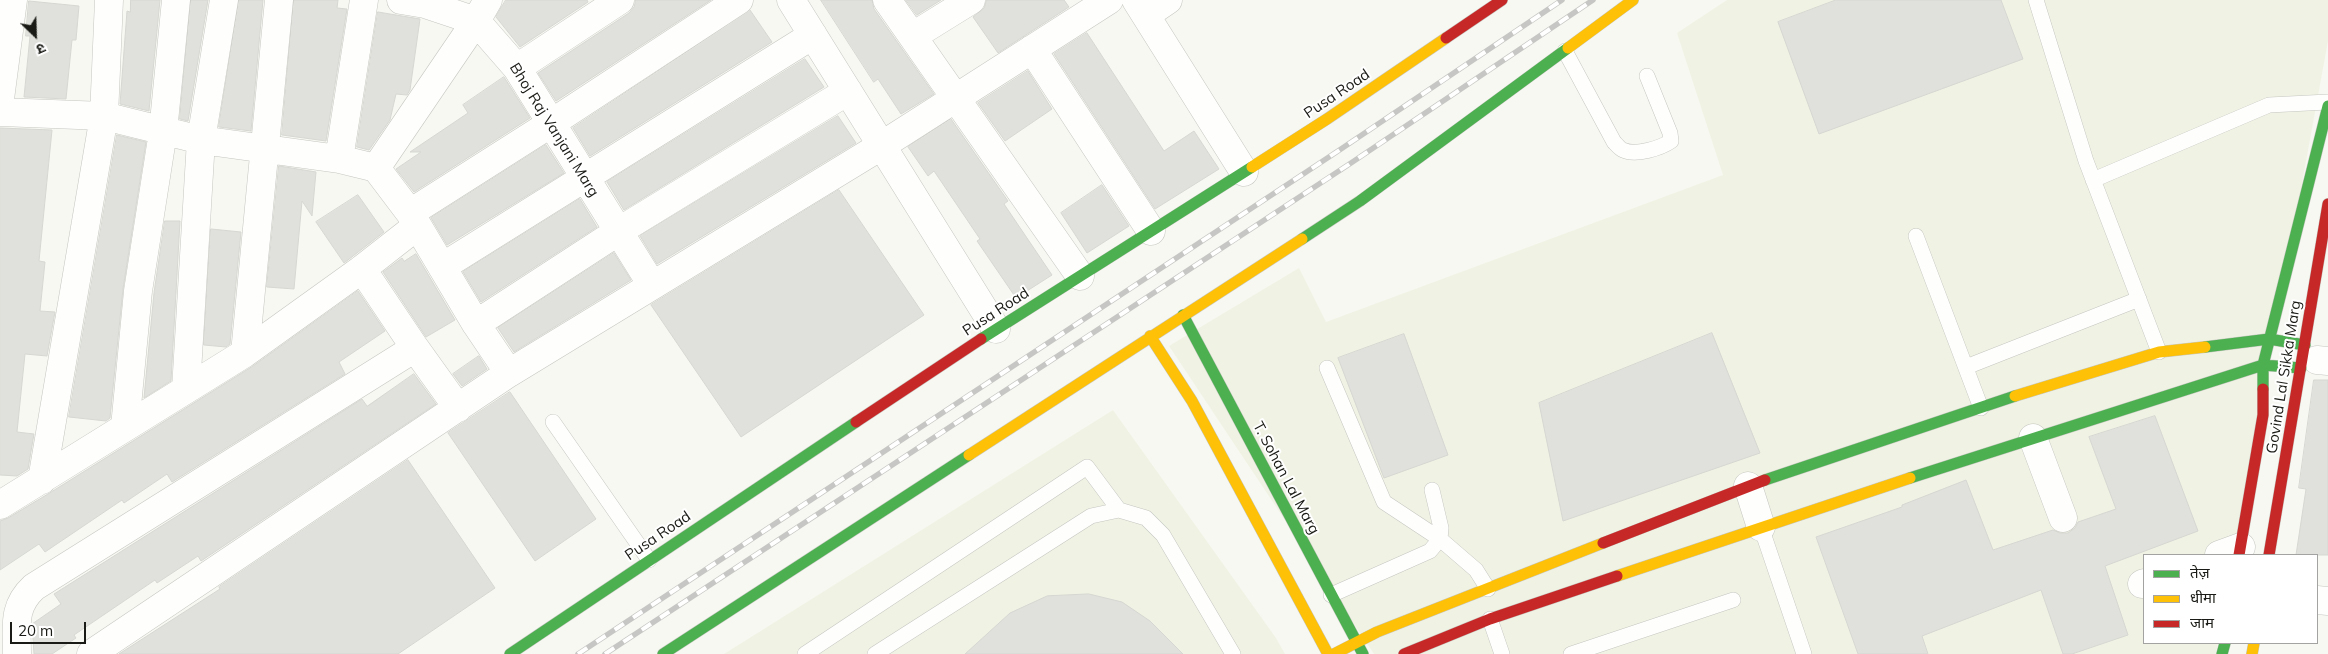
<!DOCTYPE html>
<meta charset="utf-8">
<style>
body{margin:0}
#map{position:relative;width:2328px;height:654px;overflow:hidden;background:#f7f8f2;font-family:Mulish,"Noto Sans Devanagari",sans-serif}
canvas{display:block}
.legend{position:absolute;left:2143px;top:554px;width:175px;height:90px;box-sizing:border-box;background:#fff;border:1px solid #a3a4a2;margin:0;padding:6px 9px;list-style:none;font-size:15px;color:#1a1b16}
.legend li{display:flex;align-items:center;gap:10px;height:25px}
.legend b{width:25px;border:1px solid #a3a4a2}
.north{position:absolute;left:10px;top:10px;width:50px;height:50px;-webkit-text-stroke:4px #fff;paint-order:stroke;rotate:156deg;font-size:14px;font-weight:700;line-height:20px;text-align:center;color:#1a1b16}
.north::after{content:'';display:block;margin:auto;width:18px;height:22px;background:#1a1b16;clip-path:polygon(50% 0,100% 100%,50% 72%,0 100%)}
.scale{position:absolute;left:10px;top:622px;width:76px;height:22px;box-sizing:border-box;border:2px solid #1a1b16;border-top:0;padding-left:6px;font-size:15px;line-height:18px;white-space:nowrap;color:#1a1b16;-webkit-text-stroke:4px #fff;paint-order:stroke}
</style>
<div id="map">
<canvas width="2328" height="654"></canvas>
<ul class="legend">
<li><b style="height:6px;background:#4caf50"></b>तेज़</li>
<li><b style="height:6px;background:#ffc107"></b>धीमा</li>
<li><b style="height:6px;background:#c62828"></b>जाम</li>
</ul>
<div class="north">उ</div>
<div class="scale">20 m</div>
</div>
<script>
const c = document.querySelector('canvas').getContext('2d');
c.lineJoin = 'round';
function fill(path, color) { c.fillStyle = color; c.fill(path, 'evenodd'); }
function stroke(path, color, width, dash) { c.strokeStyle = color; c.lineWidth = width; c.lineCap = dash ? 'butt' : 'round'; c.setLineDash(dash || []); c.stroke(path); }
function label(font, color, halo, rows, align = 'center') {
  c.font = font + ' Mulish,sans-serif'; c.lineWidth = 4; c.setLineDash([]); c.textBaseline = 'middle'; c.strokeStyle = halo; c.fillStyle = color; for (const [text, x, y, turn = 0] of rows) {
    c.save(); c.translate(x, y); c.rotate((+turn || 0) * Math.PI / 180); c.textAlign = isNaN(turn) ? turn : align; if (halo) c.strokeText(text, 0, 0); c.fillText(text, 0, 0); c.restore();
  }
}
const built = new Path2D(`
 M 1727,0 L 2328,0 L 2328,41 L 2234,555 L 2144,555 L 2144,643 L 2218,643 L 2216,654 L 1374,654 L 1169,346 L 1299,268 L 1326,322 L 1723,175 L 1677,33 Z
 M 1113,410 L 1276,638 L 1285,654 L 724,654 Z`);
const building = new Path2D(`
 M 131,0 L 160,0 L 149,111 L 120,104 L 127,11 L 130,12 Z
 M 191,0 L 208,0 L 188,121 L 180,119 Z
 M 239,0 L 263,0 L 251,131 L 219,127 Z
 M 294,0 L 338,0 L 337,8 L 347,9 L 326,141 L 282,135 Z
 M 506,0 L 587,0 L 588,2 L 520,47 L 496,17 Z
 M 636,0 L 711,0 L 556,101 L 538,73 L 629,13 L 634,7 Z
 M 821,0 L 872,0 L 874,9 L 934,94 L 901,114 L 878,79 L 874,82 Z
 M 906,0 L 941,0 L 917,15 Z
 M 987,0 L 1064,0 L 1069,7 L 998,53 L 973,17 L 984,8 Z
 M 1836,0 L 2001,0 L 2023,59 L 1819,134 L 1778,22 Z
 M 29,1 L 79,6 L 76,40 L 72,40 L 66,99 L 24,97 L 30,36 L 26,36 Z
 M 750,10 L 772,42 L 590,156 L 573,128 Z
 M 378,12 L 420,19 L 410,90 L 407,95 L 396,94 L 390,120 L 369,150 L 357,147 Z
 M 1087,33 L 1164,151 L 1194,131 L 1219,169 L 1155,209 L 1054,54 Z
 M 805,59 L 824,87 L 624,210 L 607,182 Z
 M 1028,71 L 1052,109 L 1005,141 L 978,103 Z
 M 504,77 L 530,118 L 414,192 L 396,169 L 421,152 L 410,152 L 468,113 L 463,105 Z
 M 838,116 L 856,143 L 657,264 L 640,236 Z
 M 951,119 L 1008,201 L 1004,204 L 1052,275 L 1016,298 L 977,241 L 980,239 L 934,171 L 928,176 L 908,147 Z
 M 0,128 L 52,130 L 39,261 L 45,262 L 40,311 L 55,312 L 47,356 L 25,354 L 17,432 L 34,434 L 28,469 L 17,476 L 0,475 Z
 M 117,135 L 146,142 L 123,289 L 110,418 L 106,421 L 69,417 Z
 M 546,145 L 564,173 L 447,245 L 431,218 Z
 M 279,166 L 316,172 L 312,216 L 302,201 L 294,289 L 267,287 Z
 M 1102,185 L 1129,226 L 1087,253 L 1061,213 Z
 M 839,190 L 924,315 L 741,437 L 651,305 Z
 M 358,195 L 384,232 L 344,263 L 316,222 Z
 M 580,199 L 597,227 L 481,302 L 463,272 Z
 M 165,221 L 180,221 L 171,381 L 144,398 L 154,293 Z
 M 211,229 L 241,232 L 230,344 L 226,347 L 204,345 Z
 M 614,253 L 631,280 L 514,352 L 498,328 Z
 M 416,254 L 455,320 L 426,337 L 383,272 L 402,258 L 404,261 Z
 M 358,291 L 385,331 L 339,362 L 345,374 L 172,482 L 167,474 L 124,503 L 122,500 L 45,552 L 39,544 L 0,570 L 0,521 L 8,518 L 48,494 L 253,366 Z
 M 1712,333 L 1760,453 L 1563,521 L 1539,403 Z
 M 1404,334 L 1448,455 L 1384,478 L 1338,358 Z
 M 479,356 L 487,369 L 462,386 L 453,374 Z
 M 414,374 L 436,404 L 201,561 L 198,556 L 157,583 L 155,580 L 74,635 L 76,638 L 52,654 L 34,654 L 32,624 L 61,604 L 54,594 L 362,399 L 367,406 Z
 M 2314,380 L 2328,380 L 2328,555 L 2296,555 L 2306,489 L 2299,488 Z
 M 510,392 L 596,519 L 535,561 L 448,433 Z
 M 2155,416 L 2198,531 L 2105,566 L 2128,635 L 2072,654 L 2063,654 L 2041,590 L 1922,636 L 1928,654 L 1858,654 L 1816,537 L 1902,507 L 1902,505 L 1966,480 L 1993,550 L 2053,530 L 2060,533 L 2068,533 L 2075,528 L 2078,522 L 2116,509 L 2089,437 Z
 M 408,460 L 495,588 L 398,654 L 119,654 L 220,589 L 219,587 Z
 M 1089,594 L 1122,602 L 1150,621 L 1183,654 L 965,654 L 1010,613 L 1047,596 Z`);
const lane = new Path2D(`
 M 2036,0 L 2086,161 L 2159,352
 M 1565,51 L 1614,142 C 1616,144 1620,149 1623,150 C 1636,156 1661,148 1671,141 L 1670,133 L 1647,76
 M 2093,180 L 2269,105 L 2328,102
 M 1916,236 L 1981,408
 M 1966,367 L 2139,299
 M 1327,368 L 1384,502 L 1440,539 L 1476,570 L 1488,589
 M 553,422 L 649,560
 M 1761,527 L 1804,654
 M 1331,595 L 1430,551 L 1440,539 L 1441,528 L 1432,490
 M 1490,619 L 1502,654
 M 805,654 L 1087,467 L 1119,510
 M 875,654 L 1091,516 L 1119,510 L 1146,518 L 1163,535 L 1233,654
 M 1571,654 L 1733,600`);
const street = new Path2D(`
 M 401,0 L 425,4 L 476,21 L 517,68 L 652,285
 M 791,0 L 996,329
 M 887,0 L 1080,276
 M 1136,0 L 1244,172
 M 1146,15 L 1168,0
 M 913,36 L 971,0
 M 1032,49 L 1151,231
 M 517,68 L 620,0
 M 0,99 L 13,0
 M 0,112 L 104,116 L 201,140 L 339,159 L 376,168 L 410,213 L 550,124 L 739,0
 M 339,159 L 364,0
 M 376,168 L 476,21 L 488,0
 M 410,213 L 476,324 L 509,373
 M 442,267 L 813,35
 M 362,269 L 415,348
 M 476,324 L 619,231 L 848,91
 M 245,353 L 279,0
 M 2317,360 L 2328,361
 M 186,389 L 201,140 L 224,0
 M 125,427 L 138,291 L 163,132 L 176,0
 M 2033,438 L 2063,518
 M 42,480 L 104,116 L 109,0
 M 1748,486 L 1761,527
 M 0,505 L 245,353 L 362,269 L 417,226
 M 2219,555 L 2241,547
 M 2142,584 L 2144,583
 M 2317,600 L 2328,601
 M 17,654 C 17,627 12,607 34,587 L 415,348 L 458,408
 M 91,654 L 509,373 L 881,146 L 1109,0`);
const fast = new Path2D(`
 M 1302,239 L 1360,201 L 1568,48
 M 1183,315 L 1363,654
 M 981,339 L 1252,167
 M 2205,347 L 2269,339 L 2305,345
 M 2263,389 L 2263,365 L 2328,106
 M 1910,478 L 2263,365 L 2301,368
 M 1765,480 L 2015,396
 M 510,654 L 856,422
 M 663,654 L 969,455
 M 2222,654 L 2225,643`);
const slow = new Path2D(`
 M 1568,48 L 1633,0
 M 1252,167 L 1327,119 L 1446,38
 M 1150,336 L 1192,401 L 1328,654
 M 2015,396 L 2159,352 L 2205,347
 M 969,455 L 1302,239
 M 1617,576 L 1910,478
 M 1334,654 L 1377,632 L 1603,543
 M 2252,654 L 2254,643`);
const jam = new Path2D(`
 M 1446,38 L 1502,0
 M 856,422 L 981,339
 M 1603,543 L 1765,480
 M 2239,555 L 2263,415 L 2263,389
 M 2269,555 L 2328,204
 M 1404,654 L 1490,619 L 1617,576`);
const rail = new Path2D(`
 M 578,654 L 1341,149 L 1562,0
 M 605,654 L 1351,163 L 1593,0`);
const streetNames = [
 ["Pusa Road",1337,94,-34],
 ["Bhoj Raj Vanjani Marg",554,130,58],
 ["Pusa Road",996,312,-33],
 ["Govind Lal Sikka Marg",2284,377,-81],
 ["T. Sohan Lal Marg",1286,478,62],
 ["Pusa Road",658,536,-34]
];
fill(built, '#f0f3e4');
fill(building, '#e0e1dc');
stroke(building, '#d6d7d2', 1);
stroke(lane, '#c5c6c0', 16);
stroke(street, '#c5c6c0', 29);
stroke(fast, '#c5c6c0', 12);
stroke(slow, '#c5c6c0', 12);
stroke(jam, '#c5c6c0', 12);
stroke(lane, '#fefefd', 15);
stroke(street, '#fefefd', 28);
stroke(fast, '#4caf50', 11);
stroke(slow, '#ffc107', 11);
stroke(jam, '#c62828', 11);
stroke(rail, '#c6c7c4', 5.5);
stroke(rail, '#fff', 4, [11]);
label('15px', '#1a1b16', '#fff', streetNames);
</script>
